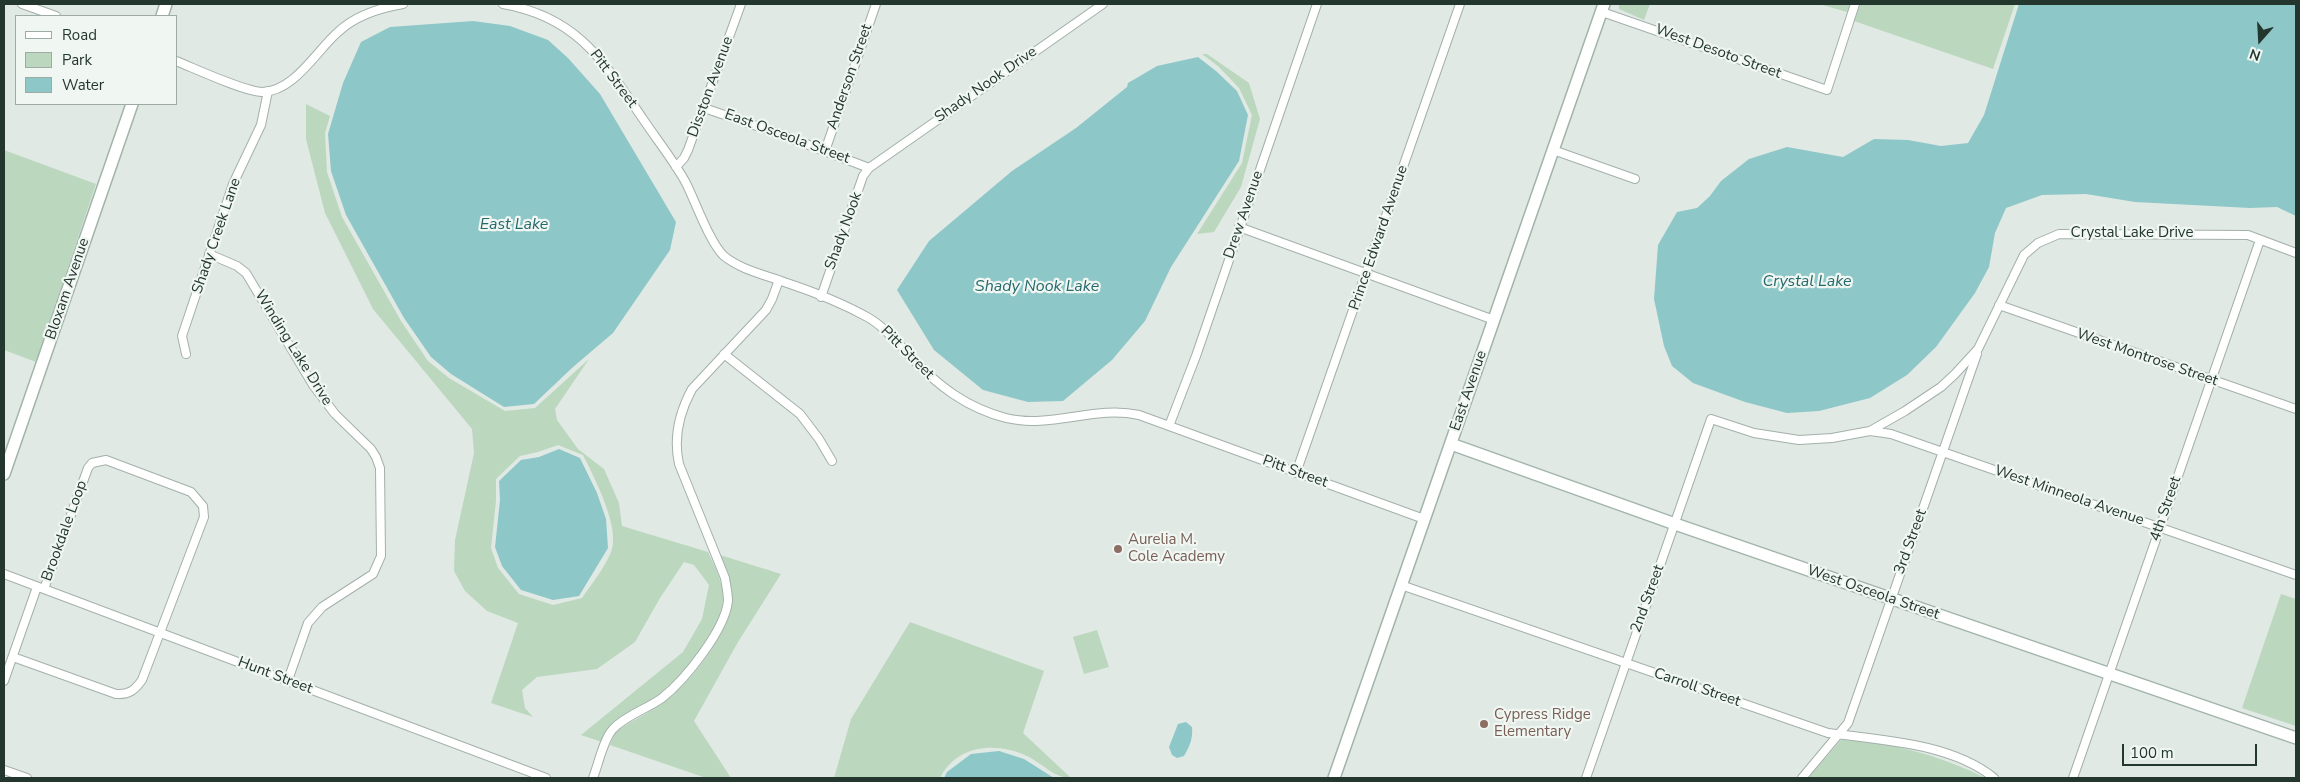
<!DOCTYPE html>
<style>
body{margin:0}
#map{position:relative;width:2300px;height:782px;overflow:hidden;background:#e0e9e4;font-family:"Nunito Sans",sans-serif}
canvas{display:block}
.frame{position:absolute;inset:0;border:5px solid #23372f;pointer-events:none}
.legend{position:absolute;left:15px;top:15px;width:162px;height:90px;box-sizing:border-box;background:#f0f6f2;border:1px solid #9eaaa4;margin:0;padding:6px 9px;list-style:none;font-size:15px;color:#23372f}
.legend li{display:flex;align-items:center;gap:10px;height:25px}
.legend b{width:25px;border:1px solid #9eaaa4}
.north{position:absolute;left:2235px;top:15px;width:50px;height:50px;-webkit-text-stroke:4px #f0f6f2;paint-order:stroke;rotate:199deg;font-size:14px;font-weight:700;line-height:20px;text-align:center;color:#23372f}
.north::after{content:'';display:block;margin:auto;width:18px;height:22px;background:#23372f;clip-path:polygon(50% 0,100% 100%,50% 72%,0 100%)}
.scale{position:absolute;left:2122px;top:744px;width:135px;height:22px;box-sizing:border-box;border:2px solid #23372f;border-top:0;padding-left:6px;font-size:15px;line-height:18px;white-space:nowrap;color:#23372f;-webkit-text-stroke:4px #f0f6f2;paint-order:stroke}
</style>
<div id="map">
<canvas width="2300" height="782"></canvas>
<div class="frame"></div>
<ul class="legend">
<li><b style="height:6px;background:#fff"></b>Road</li>
<li><b style="height:14px;background:#bbd8bf"></b>Park</li>
<li><b style="height:14px;background:#8ec7c8"></b>Water</li>
</ul>
<div class="north">N</div>
<div class="scale">100 m</div>
</div>
<script>
const c = document.querySelector('canvas').getContext('2d');
c.lineJoin = 'round';
function fill(path, color) { c.fillStyle = color; c.fill(path, 'evenodd'); }
function stroke(path, color, width, dash) { c.strokeStyle = color; c.lineWidth = width; c.lineCap = dash ? 'butt' : 'round'; c.setLineDash(dash || []); c.stroke(path); }
function label(font, color, halo, rows, align = 'center') {
  c.font = font + ' "Nunito Sans",sans-serif'; c.lineWidth = 4.5; c.setLineDash([]); c.textBaseline = 'middle'; c.strokeStyle = halo; c.fillStyle = color; for (const [text, x, y, turn = 0] of rows) {
    c.save(); c.translate(x, y); c.rotate((+turn || 0) * Math.PI / 180); c.textAlign = isNaN(turn) ? turn : align; if (halo) c.strokeText(text, 0, 0); c.fillText(text, 0, 0); c.restore();
  }
}
const green = new Path2D(`
 M 1619,4 L 1650,4 L 1644,20 L 1619,9 Z
 M 1819,4 L 1851,4 L 1847,12 Z
 M 1860,4 L 2015,4 L 1993,69 L 1854,21 Z
 M 1202,54 L 1207,54 L 1249,83 L 1260,119 L 1241,187 L 1214,232 L 1197,234 L 1242,163 L 1252,115 L 1239,88 L 1219,67 Z
 M 306,104 L 330,116 L 325,133 L 327,172 L 342,217 L 401,321 L 428,361 L 449,378 L 505,411 L 535,408 L 589,359 L 555,409 L 557,420 L 578,449 L 604,469 L 619,503 L 622,526 L 708,552 C 715,567 723,582 723,599 C 723,627 681,679 658,695 C 634,711 613,713 602,742 L 581,735 L 683,652 L 702,619 L 709,585 L 694,565 L 684,562 L 660,598 L 635,642 L 597,669 L 537,677 L 522,690 L 525,708 L 533,717 L 491,703 L 518,623 L 487,611 L 465,591 L 454,571 L 455,540 L 474,453 L 472,429 L 373,309 L 325,213 L 306,139 ZM 558,445 L 583,455 C 594,477 619,525 612,549 C 607,565 591,585 582,598 L 553,605 L 519,594 L 498,568 L 491,548 L 496,501 L 496,479 L 520,456 L 538,452 Z
 M 4,150 L 96,184 L 36,362 L 4,350 Z
 M 720,555 L 781,574 L 738,642 L 694,721 L 731,778 L 706,778 L 610,745 L 615,733 L 620,729 C 633,720 649,713 663,703 C 689,685 730,632 732,600 C 733,584 726,569 720,555 Z
 M 2281,594 L 2296,599 L 2296,726 L 2242,708 Z
 M 910,622 L 1044,671 L 1023,733 L 1071,778 C 1054,778 1042,763 1027,756 C 996,741 956,745 940,778 L 834,778 L 851,719 Z
 M 1097,630 L 1109,667 L 1084,674 L 1073,637 Z
 M 1841,740 C 1886,740 1945,757 1985,778 L 1808,778 Z`);
const water = new Path2D(`
 M 2019,4 L 2296,4 L 2296,216 L 2277,207 L 2250,208 L 2135,202 L 2086,194 L 2042,195 L 2006,208 L 1995,233 L 1989,267 L 1975,293 L 1936,347 L 1907,375 L 1870,398 L 1819,411 L 1787,413 L 1745,402 L 1693,383 L 1672,366 L 1664,346 L 1654,299 L 1658,245 L 1677,212 L 1697,208 L 1710,196 L 1721,181 L 1749,159 L 1787,147 L 1843,157 L 1874,139 L 1908,140 L 1941,146 L 1968,143 L 1984,115 Z
 M 473,21 L 510,26 L 548,40 L 568,58 L 600,94 L 676,222 L 670,250 L 613,333 L 573,367 L 534,404 L 504,407 L 451,374 L 431,357 L 404,318 L 346,215 L 331,171 L 328,134 L 343,83 L 361,42 L 390,27 Z
 M 1198,57 L 1216,71 L 1237,91 L 1248,115 L 1239,161 L 1171,267 L 1145,321 L 1112,360 L 1063,401 L 1028,402 L 983,390 L 934,350 L 897,290 L 929,241 L 1012,171 L 1076,128 L 1127,87 L 1128,83 L 1157,66 Z
 M 559,449 L 580,458 L 597,493 L 606,519 L 608,548 L 579,596 L 553,600 L 521,590 L 502,566 L 495,547 L 500,500 L 499,481 L 521,460 L 539,457 Z
 M 1186,722 L 1192,727 C 1193,738 1190,746 1184,756 L 1177,758 L 1172,755 L 1169,747 L 1178,724 Z
 M 999,751 L 1024,759 L 1054,778 L 944,778 L 947,772 L 971,754 Z`);
const street = new Path2D(`
 M 22,4 L 56,16
 M 503,4 C 578,17 604,62 643,119 C 657,140 674,161 686,183 C 695,201 710,243 724,256 C 741,270 766,275 787,283 C 814,292 844,304 869,318 C 886,328 898,344 911,357 C 938,386 967,408 1006,418 C 1051,429 1095,405 1139,415 L 1424,519
 M 1602,12 L 1827,90 L 1855,4
 M 176,61 C 196,69 243,91 262,92 C 294,92 317,50 338,32 C 356,15 379,8 403,4
 M 704,108 L 780,134 L 869,168
 M 1553,150 L 1635,179
 M 825,151 L 876,4
 M 676,167 L 684,158 L 688,150 L 741,4
 M 1239,227 L 1494,320
 M 209,254 L 237,266 L 246,273 L 313,385 L 335,414 L 371,449 L 376,457 L 380,468 L 381,556 L 373,574 L 322,607 L 308,623 L 288,680
 M 821,297 L 863,176 L 869,168 L 1103,4
 M 1999,305 L 2296,409
 M 186,354 L 182,336 L 233,184 L 261,125 L 268,91
 M 724,354 L 800,414 L 819,439 L 832,461
 M 1169,426 L 1196,356 L 1317,4
 M 1870,431 L 1891,434 L 2296,575
 M 1296,473 L 1460,4
 M 4,574 L 546,778
 M 1401,585 L 1828,733 C 1880,740 1951,743 1994,778
 M 13,657 L 116,694 C 129,695 135,690 142,680 L 204,517 L 203,506 L 191,492 L 106,460 L 92,463 L 88,468 L 44,589
 M 4,681 L 37,587
 M 4,770 L 27,778
 M 593,778 C 598,765 604,738 613,729 C 626,715 647,709 662,698 C 685,680 725,630 728,601 C 728,593 726,585 725,578 L 679,464 C 673,437 679,413 692,389 L 766,310 L 772,299 L 779,280
 M 1586,778 L 1711,419 L 1754,433 L 1799,440 L 1832,438 L 1870,431 L 1905,411 L 1941,387 L 1955,374 L 1978,349 L 2024,255 L 2038,243 L 2059,234 L 2248,235 L 2296,253
 M 1802,778 L 1848,723 L 1977,354
 M 2073,778 L 2260,240`);
const secondary = new Path2D(`
 M 162,16 L 166,4
 M 1451,444 L 1675,524 L 2296,738
 M 4,474 L 132,104
 M 1334,778 L 1604,4`);
const markers = [
 [1118,549,5,"#8d6e63"],
 [1484,724,5,"#8d6e63"]
];
const streetNames = [
 ["West Desoto Street",1718,52,20],
 ["Anderson Street",850,77,-71],
 ["Pitt Street",613,79,53],
 ["Shady Nook Drive",986,85,-35],
 ["Disston Avenue",711,87,-70],
 ["East Osceola Street",787,137,20],
 ["Drew Avenue",1244,215,-71],
 ["Shady Nook",844,231,-70],
 ["Crystal Lake Drive",2132,233],
 ["Shady Creek Lane",217,236,-71],
 ["Prince Edward Avenue",1379,238,-71],
 ["Bloxam Avenue",68,289,-71],
 ["Winding Lake Drive",293,348,58],
 ["Pitt Street",907,353,45],
 ["West Montrose Street",2147,358,19],
 ["East Avenue",1469,391,-71],
 ["Pitt Street",1295,472,20],
 ["West Minneola Avenue",2069,496,19],
 ["4th Street",2166,509,-71],
 ["Brookdale Loop",65,531,-70],
 ["3rd Street",1911,542,-70],
 ["West Osceola Street",1873,593,19],
 ["2nd Street",1648,599,-70],
 ["Hunt Street",275,676,21],
 ["Carroll Street",1697,688,19]
];
const educationNames = [
 ["Aurelia M.",1128,540],
 ["Cole Academy",1128,557],
 ["Cypress Ridge",1494,715],
 ["Elementary",1494,732]
];
const waterNames = [
 ["East Lake",514,225],
 ["Crystal Lake",1807,282],
 ["Shady Nook Lake",1037,287]
];
fill(green, '#bbd8bf');
fill(water, '#8ec7c8');
stroke(street, '#a4b0aa', 10);
stroke(secondary, '#a1b4aa', 14);
stroke(street, '#fff', 8);
stroke(secondary, '#fff', 11);
for (const [x, y, r, color] of markers) { const dot = new Path2D(); dot.arc(x, y, r, 0, 2 * Math.PI); c.fillStyle = color; c.fill(dot); stroke(dot, '#f0f6f2', 2); }
label('15px', '#23372f', '#f0f6f2', streetNames);
label('15px', '#785e54', '#f0f6f2', educationNames, 'left');
label('italic 16px', '#24696c', '#f0f6f2', waterNames);
</script>
